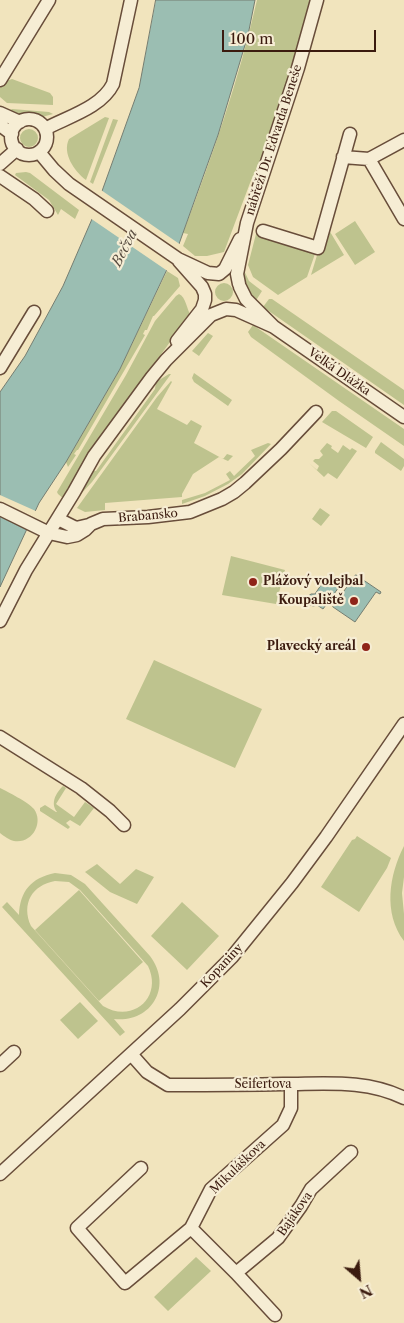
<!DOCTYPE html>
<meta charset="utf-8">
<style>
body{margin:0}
#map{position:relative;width:404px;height:1323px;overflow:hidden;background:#f1e4bd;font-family:"Libre Caslon Text",serif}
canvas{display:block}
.north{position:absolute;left:334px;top:1253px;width:50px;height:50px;-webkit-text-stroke:4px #f6edd4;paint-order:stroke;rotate:153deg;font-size:14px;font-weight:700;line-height:20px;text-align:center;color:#3b1b0f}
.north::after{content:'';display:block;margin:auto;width:18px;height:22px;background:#3b1b0f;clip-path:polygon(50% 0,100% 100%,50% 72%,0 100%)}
.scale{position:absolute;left:222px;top:30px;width:154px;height:22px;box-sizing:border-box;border:2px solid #3b1b0f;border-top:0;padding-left:6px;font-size:15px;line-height:18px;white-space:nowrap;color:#3b1b0f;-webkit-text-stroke:4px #f6edd4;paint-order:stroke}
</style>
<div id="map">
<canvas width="404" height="1323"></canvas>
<div class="north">N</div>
<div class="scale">100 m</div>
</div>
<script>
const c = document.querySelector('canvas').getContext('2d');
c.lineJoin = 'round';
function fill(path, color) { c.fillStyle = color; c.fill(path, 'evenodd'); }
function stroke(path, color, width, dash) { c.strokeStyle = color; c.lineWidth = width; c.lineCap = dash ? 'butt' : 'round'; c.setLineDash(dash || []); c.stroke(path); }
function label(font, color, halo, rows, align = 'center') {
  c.font = font + ' "Libre Caslon Text",serif'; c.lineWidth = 4.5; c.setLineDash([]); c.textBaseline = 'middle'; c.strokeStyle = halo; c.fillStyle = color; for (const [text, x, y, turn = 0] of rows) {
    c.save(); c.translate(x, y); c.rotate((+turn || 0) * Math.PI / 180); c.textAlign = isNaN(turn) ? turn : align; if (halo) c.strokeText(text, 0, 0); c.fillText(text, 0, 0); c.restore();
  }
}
const green = new Path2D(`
 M 257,0 L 311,0 L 305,24 L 266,147 L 250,183 L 224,252 L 207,256 L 195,256 L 183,246 L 188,234 L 183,233 C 212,157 239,80 257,0 Z
 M 12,79 L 50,93 L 53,97 L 53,105 L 7,103 L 0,97 L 0,88 L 4,82 Z
 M 12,109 L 49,112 L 53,114 L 42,117 L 30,114 L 20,115 L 7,112 Z
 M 105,117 L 109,118 L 86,180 C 74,171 62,153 69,139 Z
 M 113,119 L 118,120 L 93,184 L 90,182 Z
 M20 138a9 9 0 1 1 18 0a9 9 0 1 1-18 0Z
 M 26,172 L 30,173 L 79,210 L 75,219 L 61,209 L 58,215 L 49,200 L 15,175 L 16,173 Z
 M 355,221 L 375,252 L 355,265 L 335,234 Z
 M 329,230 L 344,255 L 311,275 L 318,252 L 323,252 Z
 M 256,234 L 316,251 L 307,277 L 278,295 L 253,277 L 248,265 Z
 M 242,266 L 249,281 L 262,291 L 255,302 L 249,294 L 241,276 Z
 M 167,271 L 178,278 L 180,286 L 154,316 L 153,316 L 147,330 L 145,330 L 143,334 L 145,335 L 78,450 L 77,450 L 74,454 L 76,455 L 68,467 L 66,462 L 120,369 Z
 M215 292a9 9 0 1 1 18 0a9 9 0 1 1-18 0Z
 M 179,294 C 186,297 187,310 191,316 L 170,342 L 86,458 L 64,499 L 58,494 L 57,492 L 126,375 L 155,321 L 176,296 Z
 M 269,299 L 272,299 L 404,390 L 404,405 L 263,307 Z
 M 253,325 L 404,429 L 404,446 L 339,401 L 251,337 L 248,332 Z
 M 208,333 L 213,336 L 199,356 L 192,351 Z
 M 194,373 L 232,400 L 228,406 L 194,382 L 192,378 Z
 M 169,374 L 171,374 L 92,482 L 79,496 L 78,496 L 92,471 L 96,471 L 155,389 L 156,382 Z
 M 171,381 L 172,382 L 157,409 L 187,425 L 191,420 L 202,426 L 194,443 L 223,459 L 227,454 L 233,456 L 228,461 L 219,457 L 193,474 L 182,494 L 182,497 L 105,503 L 105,510 L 85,512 L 77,508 L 157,397 Z
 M 332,411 L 336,411 L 373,437 L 366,448 L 322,422 Z
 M 381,442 L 404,459 L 404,466 L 401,471 L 375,453 L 375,451 Z
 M 268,443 L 271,444 L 242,474 L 228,484 L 205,496 L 182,504 L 182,500 L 205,493 L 230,480 L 226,474 L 230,471 L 234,476 L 255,456 L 251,450 Z
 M 327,443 L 332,446 L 331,448 L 338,453 L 343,445 L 350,450 L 352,448 L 357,451 L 337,479 L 328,473 L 324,477 L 309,463 L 317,470 L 319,466 L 313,461 L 315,459 L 319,459 L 323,455 L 320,451 Z
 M 320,508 L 330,515 L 321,526 L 312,519 Z
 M 231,556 L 285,570 L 276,604 L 222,595 Z
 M 154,660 L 262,709 L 235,768 L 126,719 Z
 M 63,786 L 66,788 L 56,804 L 74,817 L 85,802 L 94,808 L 80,826 L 70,820 L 66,823 L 70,827 L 68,829 L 40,811 L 40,808 L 45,805 L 56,812 L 57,812 C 50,803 56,793 63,786 Z
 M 0,788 C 8,792 28,802 34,809 C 44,823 32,844 14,841 C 9,840 4,836 0,833 Z
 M 357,836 L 391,858 L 387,868 L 359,912 L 321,887 L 352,840 L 355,839 Z
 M 404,846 L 404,877 L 402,893 L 404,914 L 404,941 C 383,913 389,875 404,846 Z
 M 97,864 L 120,884 L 136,869 L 154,877 L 137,904 L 110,892 L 85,872 Z
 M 55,873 L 71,875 L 85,884 L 150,956 C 173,986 152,1023 114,1019 L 125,1032 L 120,1036 L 2,907 L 7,902 L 19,915 C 20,891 31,878 55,873 ZM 55,881 L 69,882 L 80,890 L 148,966 C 163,997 133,1024 103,1006 L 31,926 C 21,904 32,885 55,881 Z
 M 79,890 L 143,962 L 99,1001 L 35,930 Z
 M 182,902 L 219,936 L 187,970 L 151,936 Z
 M 80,1002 L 98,1021 L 78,1039 L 60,1020 Z
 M 196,1257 L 211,1271 L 168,1311 L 154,1297 Z`);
const water = new Path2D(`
 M 156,0 L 255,0 L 248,35 L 218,135 L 179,244 L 120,369 L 66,462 L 39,503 L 0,587 L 0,392 L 25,356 L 63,286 L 92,219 L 139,88 Z
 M 356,575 L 381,592 L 380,594 L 376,592 L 355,622 L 333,607 Z
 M 328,579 L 339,587 L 323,609 L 317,605 L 313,606 L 308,604 L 306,600 L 307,597 L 311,594 L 315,594 L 321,585 L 323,586 Z`);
const pier = new Path2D(`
 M 101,190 L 181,245 L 169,272 L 90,218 Z
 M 0,495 L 38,512 L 30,529 L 0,515 Z`);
const minor = new Path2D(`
 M 0,80 L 49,0
 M 0,113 L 20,122
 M11 137a18 18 0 1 1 36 0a18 18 0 1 1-36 0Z
 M 0,125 L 12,134
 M 45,129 C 67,117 101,108 113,84 L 131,0
 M 404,140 L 369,159 L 404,219
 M 39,152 L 54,170 L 69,184 L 178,259 L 208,273 L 219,274 L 225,269 L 240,239
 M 343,157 L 369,159
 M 0,164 L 17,149
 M 0,176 L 34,199 L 47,211
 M 263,231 L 318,248 L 350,134
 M 239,284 L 237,274 L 247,223 L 298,68 L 317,0
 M 240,287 L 246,299 L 274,327 L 404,417
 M 177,341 L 202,309 L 205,300 L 205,294 L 202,287 L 179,261
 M 0,368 L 34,312
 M 0,509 L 49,533 L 67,537 L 77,535 L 85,530 L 91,524 L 103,519 L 148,517 L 190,512 L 222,499 L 234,492 L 245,483 L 281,449 L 316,412
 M 58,519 L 76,528 L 89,525
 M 0,621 L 26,570 L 74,492 L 94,456 L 152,377 L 166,360 L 211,315 L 226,309 L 236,310 L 274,327
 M 0,737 L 81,788 L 110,811 L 124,825
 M 131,1054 L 147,1072 L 168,1085 C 206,1085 245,1085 283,1084 C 325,1084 366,1079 404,1098
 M 0,1065 L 14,1052
 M 141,1168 L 77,1228 L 125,1283 L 191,1228 L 211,1189 L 283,1125 L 291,1108 L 291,1084
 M 0,1174 L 180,1009 L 232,957 L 292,883 L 326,837 L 404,724
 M 191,1228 L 236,1273 L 275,1315
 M 236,1273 L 278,1238 L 301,1206 L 311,1189 L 351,1152`);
const markers = [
 [253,582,5,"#8f2418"],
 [354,601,5,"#8f2418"],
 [366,647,5,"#8f2418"]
];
const streetNames = [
 ["nábřeží Dr. Edvarda Beneše",274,140,-72],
 ["Velká Dlážka",339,372,35],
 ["Brabansko",148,516,-5],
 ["Kopaniny",222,966,-47],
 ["Seifertova",263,1085],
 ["Mikuláškova",238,1167,-44],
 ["Bajákova",295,1214,-55]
];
const poiNames = [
 ["Plážový volejbal",263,582,"left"],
 ["Koupaliště",344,601],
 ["Plavecký areál",356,647]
];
const waterNames = [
 ["Bečva",125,248,-63]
];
fill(green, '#bec38e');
fill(water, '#9bbeb2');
stroke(water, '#757d71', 1);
fill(pier, '#f1e4bd');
stroke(minor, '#684d3a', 15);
stroke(minor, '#f6edd4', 12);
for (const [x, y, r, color] of markers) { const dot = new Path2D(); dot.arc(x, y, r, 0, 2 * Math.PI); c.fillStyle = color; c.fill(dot); stroke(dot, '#f6edd4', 2); }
label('12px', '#3b1b0f', '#f6edd4', streetNames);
label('bold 12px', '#3b1b0f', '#f6edd4', poiNames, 'right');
label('italic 14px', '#584c40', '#f6edd4', waterNames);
</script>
